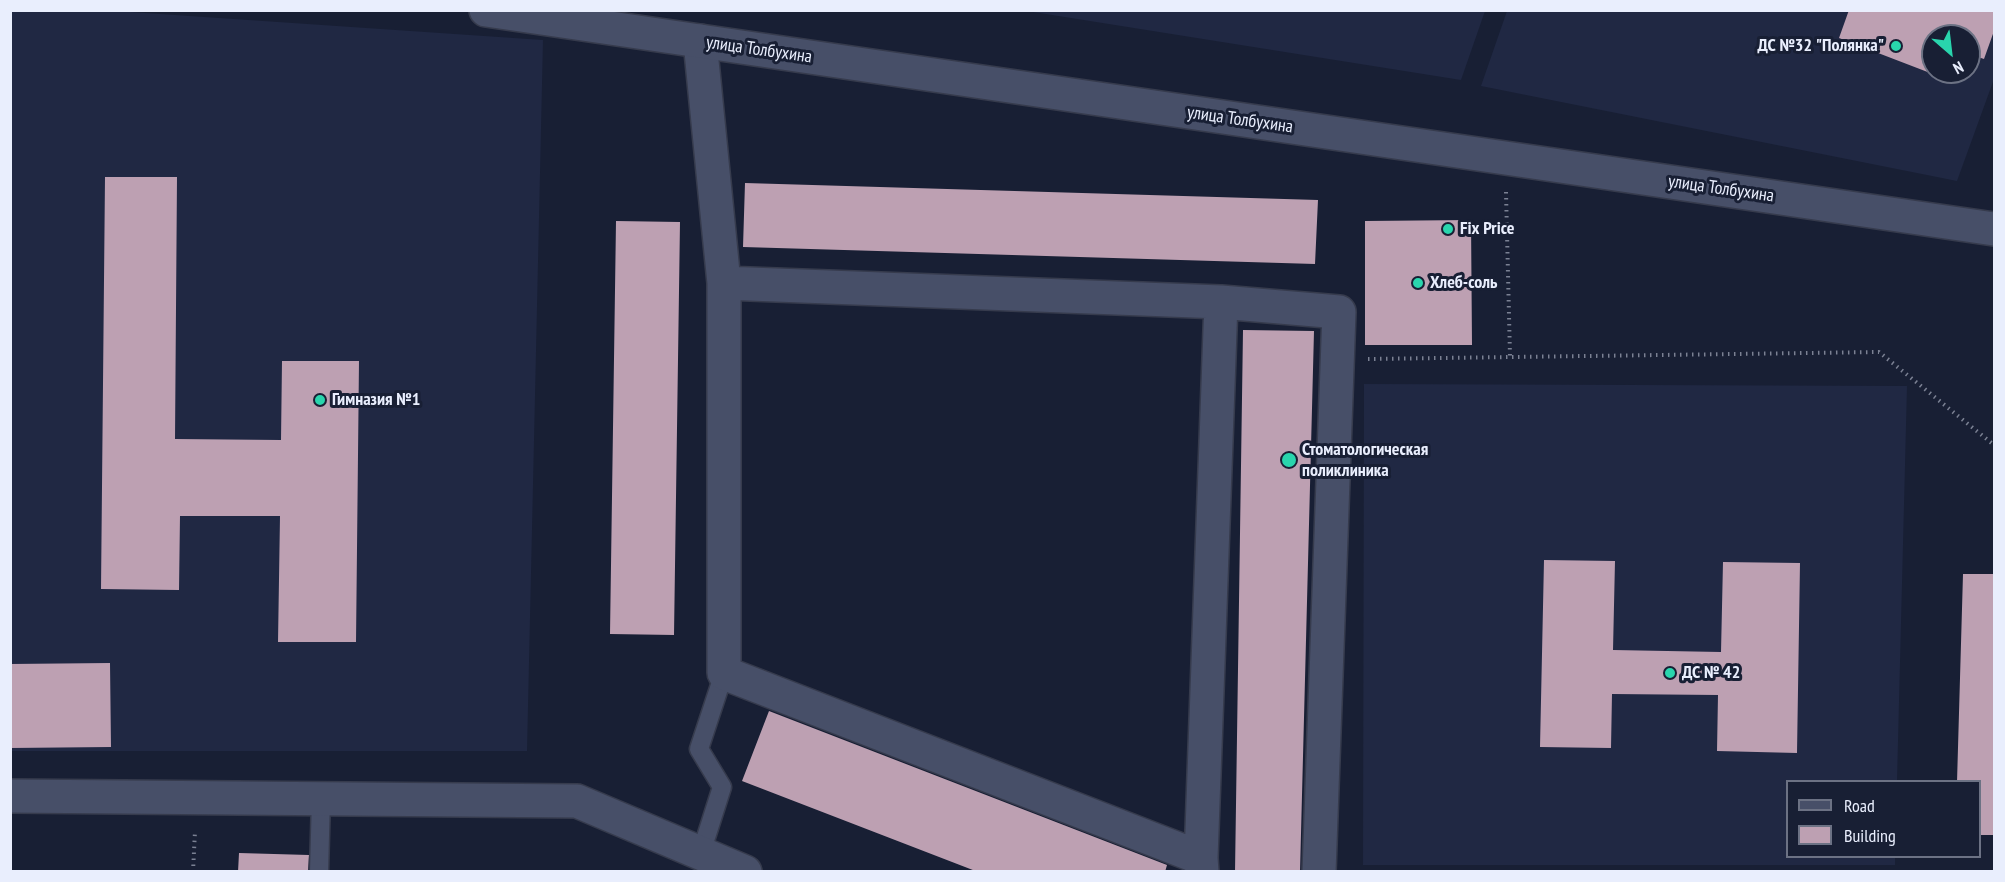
<!DOCTYPE html>
<meta charset="utf-8">
<style>
body{margin:0}
#map{position:relative;width:2005px;height:882px;overflow:hidden;background:#181f34;font-family:"PT Sans Narrow",sans-serif}
canvas{display:block}
.frame{position:absolute;inset:0;border:12px solid #e9eefd;pointer-events:none}
.legend{position:absolute;left:1786px;top:780px;width:195px;height:78px;box-sizing:border-box;background:#181f34;border:2px solid #6c7284;margin:0;padding:8px 10px;list-style:none;font-size:18px;color:#e9eefd}
.legend li{display:flex;align-items:center;gap:12px;height:30px}
.legend b{width:30px;border:2px solid #6c7284}
.north{position:absolute;left:1921px;top:24px;width:60px;height:60px;box-sizing:border-box;background:#181f34;border:2px solid #6c7284;border-radius:50%;rotate:152deg;font-size:16px;font-weight:700;line-height:24px;text-align:center;color:#e9eefd}
.north::after{content:'';display:block;margin:auto;width:21px;height:27px;background:#29d5ad;clip-path:polygon(50% 0,100% 100%,50% 72%,0 100%)}
</style>
<div id="map">
<canvas width="2005" height="882"></canvas>
<div class="frame"></div>
<ul class="legend">
<li><b style="height:8px;background:#474f68"></b>Road</li>
<li><b style="height:16px;background:#bda0b2"></b>Building</li>
</ul>
<div class="north">N</div>
</div>
<script>
const c = document.querySelector('canvas').getContext('2d');
c.lineJoin = 'round';
function fill(path, color) { c.fillStyle = color; c.fill(path, 'evenodd'); }
function stroke(path, color, width, dash) { c.strokeStyle = color; c.lineWidth = width; c.lineCap = dash ? 'butt' : 'round'; c.setLineDash(dash || []); c.stroke(path); }
function label(font, color, halo, rows, align = 'center') {
  c.font = font + ' "PT Sans Narrow",sans-serif'; c.lineWidth = 6; c.setLineDash([]); c.textBaseline = 'middle'; c.strokeStyle = halo; c.fillStyle = color; for (const [text, x, y, turn = 0] of rows) {
    c.save(); c.translate(x, y); c.rotate((+turn || 0) * Math.PI / 180); c.textAlign = isNaN(turn) ? turn : align; if (halo) c.strokeText(text, 0, 0); c.fillText(text, 0, 0); c.restore();
  }
}
const built = new Path2D(`
 M 11,11 L 116,11 L 543,40 L 527,751 L 11,751 Z
 M 1027,11 L 1485,11 L 1461,80 Z
 M 1507,11 L 1994,11 L 1994,79 L 1957,181 L 1481,86 ZM 1933,36 L 1969,36 L 1969,72 L 1933,72 Z
 M 1364,384 L 1907,386 L 1897,781 L 1788,782 L 1788,856 L 1895,857 L 1895,865 L 1363,865 Z`);
const building = new Path2D(`
 M 1849,10 L 1953,10 L 1957,12 L 1957,10 L 1994,10 L 1994,31 L 1984,59 L 1969,54 L 1969,36 L 1933,36 L 1933,72 L 1940,72 L 1938,76 L 1839,38 Z
 M 105,177 L 177,177 L 175,439 L 281,440 L 282,361 L 359,361 L 356,642 L 278,642 L 280,516 L 180,516 L 179,590 L 101,589 Z
 M 745,183 L 1318,200 L 1315,264 L 743,247 Z
 M 1471,220 L 1472,345 L 1365,345 L 1365,221 Z
 M 616,221 L 680,222 L 674,635 L 610,634 Z
 M 1243,330 L 1314,331 L 1300,872 L 1235,872 Z
 M 1544,560 L 1615,561 L 1613,650 L 1721,652 L 1723,562 L 1800,563 L 1797,753 L 1717,751 L 1718,695 L 1612,694 L 1611,748 L 1540,747 Z
 M 1963,574 L 1994,574 L 1994,835 L 1980,835 L 1980,782 L 1957,782 Z
 M 110,663 L 111,747 L 10,748 L 10,664 Z
 M 769,711 L 1167,865 L 1165,872 L 978,872 L 742,781 Z
 M 239,853 L 309,855 L 308,872 L 238,872 Z`);
const path = new Path2D(`
 M 1506,192 L 1510,356
 M 1368,359 L 1879,352 L 1994,445
 M 193,872 L 195,831`);
const lane = new Path2D(`
 M 701,853 L 722,787 L 699,749 L 724,673
 M 319,872 L 321,798`);
const street = new Path2D(`
 M 700,41 L 724,283 L 724,673 L 1201,858 L 1202,872
 M 724,283 L 1221,302 L 1339,312 L 1319,872
 M 1201,858 L 1221,302`);
const secondary = new Path2D(`
 M 486,10 L 1994,229
 M 10,796 L 577,801 L 745,872`);
const markers = [
 [1896,46,6,"#29d5ad"],
 [1448,229,6,"#29d5ad"],
 [1418,283,6,"#29d5ad"],
 [320,400,6,"#29d5ad"],
 [1289,460,8,"#29d5ad"],
 [1670,673,6,"#29d5ad"]
];
const poiNames = [
 ["ДС №32 \"Полянка\"",1884,46,"right"],
 ["Fix Price",1460,229],
 ["Хлеб-соль",1430,283],
 ["Гимназия №1",332,400],
 ["Стоматологическая",1302,450],
 ["поликлиника",1302,471],
 ["ДС № 42",1682,673]
];
const streetNames = [
 ["улица Толбухина",759,50,8],
 ["улица Толбухина",1240,120,8],
 ["улица Толбухина",1721,189,8]
];
fill(built, '#202843');
fill(building, '#bda0b2');
stroke(lane, '#363b4d', 21);
stroke(street, '#363b4d', 36);
stroke(secondary, '#363b4d', 36);
stroke(path, '#7b8193', 4, [1.5, 4.5]);
stroke(lane, '#474f68', 18);
stroke(street, '#474f68', 33);
stroke(secondary, '#474f68', 33);
for (const [x, y, r, color] of markers) { const dot = new Path2D(); dot.arc(x, y, r, 0, 2 * Math.PI); c.fillStyle = color; c.fill(dot); stroke(dot, '#181f34', 2); }
label('bold 18px', '#e9eefd', '#181f34', poiNames, 'left');
label('18px', '#e9eefd', '#181f34', streetNames);
</script>
